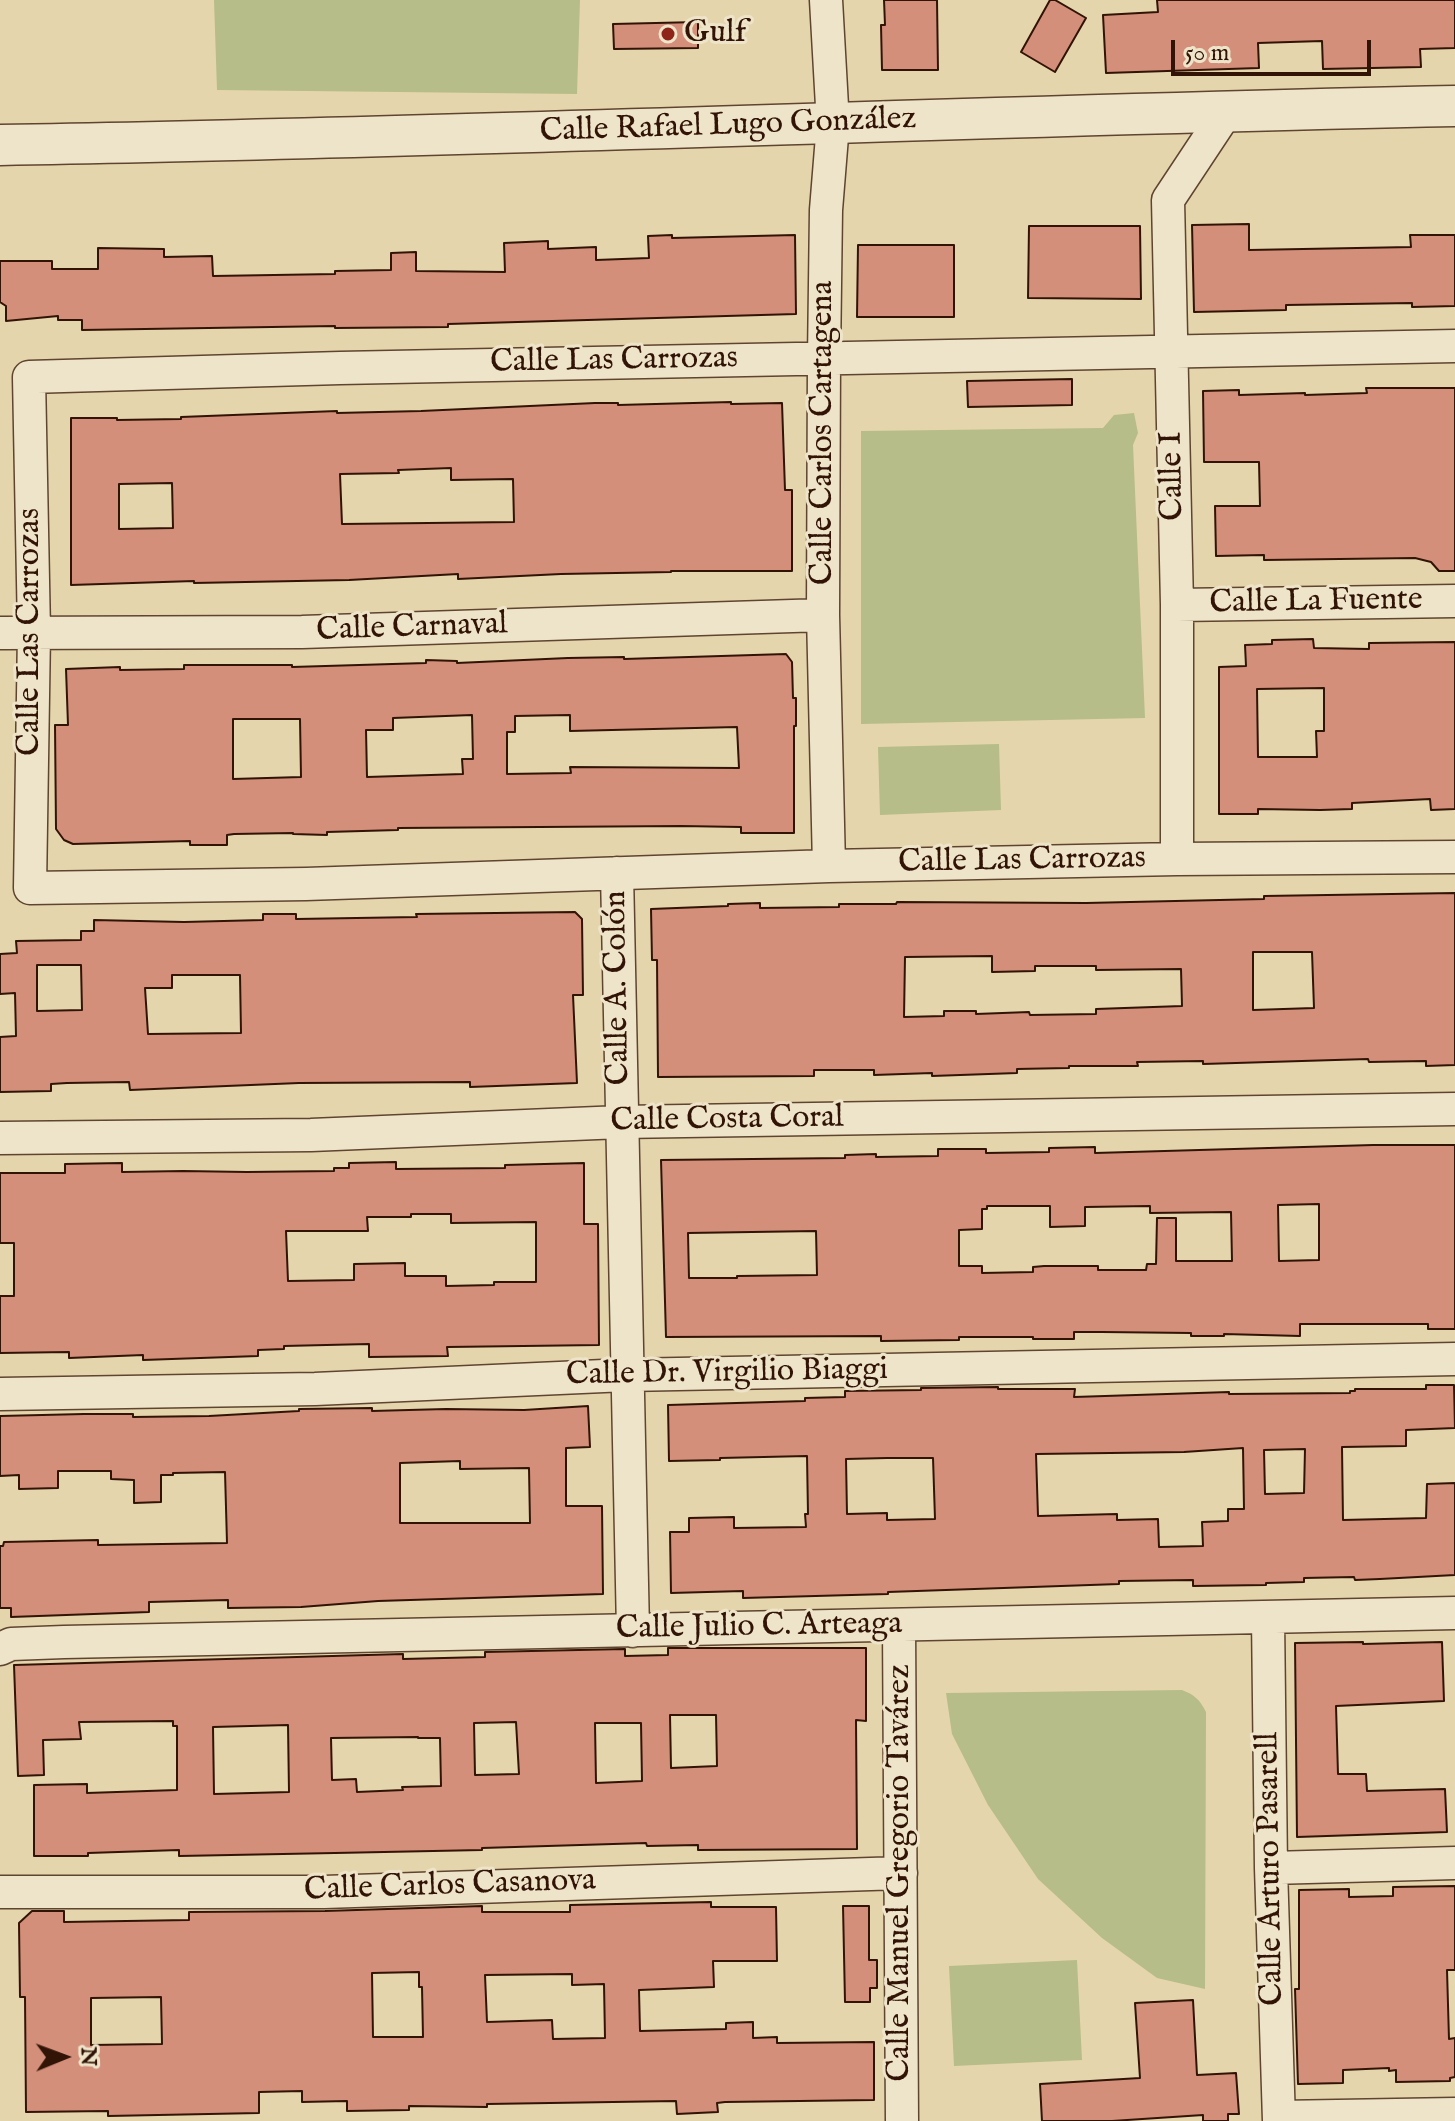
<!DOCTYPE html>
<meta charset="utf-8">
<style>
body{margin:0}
#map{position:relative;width:1455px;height:2121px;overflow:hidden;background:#e5d5ac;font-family:"IM FELL English",serif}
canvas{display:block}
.north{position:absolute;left:24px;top:2017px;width:80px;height:80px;-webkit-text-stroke:6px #eee4c9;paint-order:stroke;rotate:89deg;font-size:22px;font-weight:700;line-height:32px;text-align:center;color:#321406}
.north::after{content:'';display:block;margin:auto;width:28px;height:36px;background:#321406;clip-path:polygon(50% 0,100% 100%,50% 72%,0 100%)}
.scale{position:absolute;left:1171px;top:40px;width:200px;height:36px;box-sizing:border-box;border:4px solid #321406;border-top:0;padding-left:10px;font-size:24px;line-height:28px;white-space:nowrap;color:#321406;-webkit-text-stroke:6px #eee4c9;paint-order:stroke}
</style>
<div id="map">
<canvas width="1455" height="2121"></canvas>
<div class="north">N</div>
<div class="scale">50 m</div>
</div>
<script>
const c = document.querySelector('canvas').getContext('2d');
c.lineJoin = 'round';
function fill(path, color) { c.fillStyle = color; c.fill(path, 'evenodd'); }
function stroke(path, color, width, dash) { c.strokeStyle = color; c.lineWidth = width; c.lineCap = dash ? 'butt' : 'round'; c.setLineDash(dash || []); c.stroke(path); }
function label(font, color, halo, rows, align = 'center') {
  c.font = font + ' "IM FELL English",serif'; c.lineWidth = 6; c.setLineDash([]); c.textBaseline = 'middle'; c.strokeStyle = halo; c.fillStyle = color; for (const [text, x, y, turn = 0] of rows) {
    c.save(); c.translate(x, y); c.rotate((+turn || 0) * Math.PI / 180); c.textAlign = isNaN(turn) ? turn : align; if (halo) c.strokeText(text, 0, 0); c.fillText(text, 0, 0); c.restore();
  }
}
const green = new Path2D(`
 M 214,0 L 580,0 L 577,94 L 217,90 Z
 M 1134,413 L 1138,433 L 1133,445 L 1145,718 L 861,724 L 861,431 L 1103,428 L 1114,415 Z
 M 999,744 L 1001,810 L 880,815 L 878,747 Z
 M 1182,1690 C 1195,1695 1200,1700 1206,1712 L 1205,1989 L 1157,1978 L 1102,1938 L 1038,1879 L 988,1805 L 952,1734 L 946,1693 Z
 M 1077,1960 L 1082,2060 L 954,2066 L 949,1966 Z`);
const building = new Path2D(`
 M 884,0 L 937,0 L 938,70 L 882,70 L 881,25 L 885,25 Z
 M 1050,0 L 1055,0 L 1086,18 L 1055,72 L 1021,52 Z
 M 1157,0 L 1455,0 L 1455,48 L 1420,49 L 1421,67 L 1323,69 L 1322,41 L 1258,43 L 1259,68 L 1106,73 L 1103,15 L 1158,12 Z
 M 698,22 L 698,48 L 614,49 L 613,24 Z
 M 1249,224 L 1249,250 L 1411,247 L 1410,235 L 1455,235 L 1455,306 L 1412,307 L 1412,303 L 1286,305 L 1286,310 L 1194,312 L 1192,225 Z
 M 1029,226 L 1140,226 L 1141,299 L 1028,298 Z
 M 672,235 L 672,238 L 795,235 L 796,314 L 483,323 L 448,324 L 448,327 L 335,328 L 335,326 L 82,330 L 82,320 L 58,320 L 58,316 L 6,321 L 6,306 L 0,302 L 0,261 L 52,261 L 52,269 L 98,269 L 98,248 L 164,249 L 164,257 L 212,256 L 213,276 L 335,274 L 335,271 L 391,270 L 391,253 L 416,252 L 416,271 L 505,272 L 504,243 L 548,241 L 548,249 L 596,247 L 596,260 L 649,258 L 648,236 Z
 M 858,245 L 954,245 L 954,317 L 857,317 Z
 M 1072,379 L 1072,405 L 968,407 L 967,381 Z
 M 1366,388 L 1455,388 L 1455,571 L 1439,571 L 1431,562 L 1415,558 L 1264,560 L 1264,555 L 1216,556 L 1215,506 L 1260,506 L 1259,462 L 1204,462 L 1203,391 L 1239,390 L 1239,395 L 1305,393 L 1305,395 L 1367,393 Z
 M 731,402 L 731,404 L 782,403 L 785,490 L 792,490 L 792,571 L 671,571 L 671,572 L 561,574 L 458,579 L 458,574 L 349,580 L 194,583 L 194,581 L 71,585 L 71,418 L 117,418 L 117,420 L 181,419 L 181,417 L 337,411 L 337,413 L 421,411 L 595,403 L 618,403 L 618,405 ZM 451,468 L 451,480 L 513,479 L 514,522 L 342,524 L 340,474 L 399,473 L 398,470 ZM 172,483 L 173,528 L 119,529 L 119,484 Z
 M 1313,639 L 1314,648 L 1369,649 L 1369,643 L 1455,642 L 1455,809 L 1431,810 L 1430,799 L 1352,803 L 1352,809 L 1320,810 L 1258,809 L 1258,814 L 1219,814 L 1219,667 L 1246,666 L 1245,645 L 1272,644 L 1272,640 ZM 1324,688 L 1324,731 L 1316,731 L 1317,757 L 1258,757 L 1257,689 Z
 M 786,654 L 792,662 L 793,698 L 796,698 L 796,726 L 794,726 L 794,833 L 741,833 L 741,827 L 681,826 L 398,828 L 398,830 L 327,832 L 327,835 L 293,834 L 293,833 L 234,834 L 227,835 L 227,845 L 190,845 L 190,841 L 73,844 L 64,840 L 56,829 L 55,725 L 68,725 L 66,669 L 120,667 L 120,670 L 184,669 L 184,665 L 292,665 L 292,667 L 426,663 L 426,660 L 457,661 L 457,663 L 568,658 L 624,657 L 624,659 ZM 472,715 L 473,759 L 462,759 L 463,774 L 367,777 L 366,730 L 393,730 L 393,718 ZM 570,715 L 570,731 L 737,727 L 739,768 L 570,767 L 571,773 L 507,774 L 507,732 L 515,732 L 515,716 ZM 233,719 L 300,719 L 301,777 L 233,779 Z
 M 1455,893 L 1455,1065 L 1426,1066 L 1426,1061 L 1369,1062 L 1368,1059 L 1203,1064 L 1203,1061 L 1137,1062 L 1138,1066 L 1069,1066 L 1069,1068 L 1017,1069 L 1017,1073 L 932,1076 L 932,1073 L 874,1075 L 874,1070 L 814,1070 L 814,1076 L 658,1077 L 657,960 L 652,960 L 651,909 L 728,906 L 728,904 L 760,903 L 760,908 L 839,907 L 839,904 L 896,904 L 897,902 L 1086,903 L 1264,899 L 1264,896 ZM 1253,952 L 1312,952 L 1314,1008 L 1253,1010 ZM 992,956 L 992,972 L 1035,971 L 1035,966 L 1096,966 L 1096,970 L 1181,969 L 1182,1006 L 1096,1009 L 1096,1014 L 1030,1015 L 1029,1012 L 976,1014 L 976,1011 L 944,1011 L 944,1016 L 904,1017 L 905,957 Z
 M 575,912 L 582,919 L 583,995 L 573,995 L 577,1083 L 470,1087 L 470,1082 L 299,1083 L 130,1090 L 129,1082 L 67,1083 L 51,1084 L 51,1091 L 0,1092 L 0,1037 L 16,1036 L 15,993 L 0,994 L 0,954 L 17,953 L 16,941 L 81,940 L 81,931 L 94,931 L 94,920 L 184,922 L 263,920 L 263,914 L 296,914 L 296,919 L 417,917 L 416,914 ZM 37,965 L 81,965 L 82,1010 L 37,1011 ZM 172,975 L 240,975 L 241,1033 L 148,1034 L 145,988 L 172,988 Z
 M 1373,1145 L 1455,1145 L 1455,1329 L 1428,1329 L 1428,1324 L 1300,1324 L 1300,1336 L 1224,1334 L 1224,1336 L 1191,1336 L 1191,1333 L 1102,1332 L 1074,1332 L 1074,1339 L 1033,1339 L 1033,1337 L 959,1337 L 959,1340 L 881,1341 L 881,1336 L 666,1337 L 661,1160 L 845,1158 L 845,1155 L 876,1154 L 876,1157 L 938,1156 L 938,1149 L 986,1149 L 986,1153 L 1049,1152 L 1049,1148 L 1095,1147 L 1095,1153 ZM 1319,1204 L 1319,1260 L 1279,1261 L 1278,1205 ZM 987,1206 L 1050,1206 L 1050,1227 L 1085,1226 L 1085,1207 L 1150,1206 L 1150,1213 L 1231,1212 L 1232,1261 L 1176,1261 L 1176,1218 L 1157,1218 L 1156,1264 L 1147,1264 L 1146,1270 L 1098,1270 L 1098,1266 L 1044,1266 L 1033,1267 L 1033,1272 L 982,1273 L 982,1266 L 959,1266 L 959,1230 L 982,1229 L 982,1209 L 987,1209 ZM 816,1231 L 817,1275 L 737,1276 L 737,1278 L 689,1278 L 688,1233 Z
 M 396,1162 L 396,1169 L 505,1168 L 505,1165 L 584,1163 L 584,1224 L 598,1224 L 599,1345 L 447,1347 L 448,1356 L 369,1357 L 369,1344 L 284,1346 L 284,1349 L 258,1350 L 258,1356 L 143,1360 L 143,1355 L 69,1358 L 69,1352 L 0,1353 L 0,1296 L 14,1296 L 14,1243 L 0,1243 L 0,1173 L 65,1173 L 65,1164 L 122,1163 L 122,1172 L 183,1171 L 247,1172 L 334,1171 L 334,1168 L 349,1168 L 349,1163 ZM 411,1214 L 451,1214 L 451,1223 L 536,1222 L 536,1282 L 494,1282 L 494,1285 L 446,1286 L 446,1276 L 405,1276 L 405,1263 L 354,1264 L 354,1280 L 288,1281 L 286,1231 L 368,1231 L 367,1217 L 411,1217 Z
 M 1426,1385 L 1454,1385 L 1455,1428 L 1406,1430 L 1406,1446 L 1342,1447 L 1343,1520 L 1426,1518 L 1427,1484 L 1455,1483 L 1455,1575 L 1380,1579 L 1355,1580 L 1354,1577 L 1304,1578 L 1304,1582 L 1266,1583 L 1266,1585 L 1193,1586 L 1193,1580 L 1119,1581 L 1119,1584 L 888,1592 L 888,1594 L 743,1598 L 743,1591 L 671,1593 L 670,1532 L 689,1532 L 689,1518 L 734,1517 L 734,1528 L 806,1527 L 805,1514 L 808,1514 L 807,1456 L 720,1458 L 720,1460 L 669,1461 L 668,1405 L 805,1401 L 805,1398 L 845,1397 L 845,1391 L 921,1390 L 921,1388 L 998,1387 L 998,1389 L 1075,1389 L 1074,1397 L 1229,1392 L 1229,1394 L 1350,1393 L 1350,1391 L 1355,1391 L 1355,1389 L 1426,1389 ZM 1243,1448 L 1244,1509 L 1228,1509 L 1228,1521 L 1202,1522 L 1203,1546 L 1159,1547 L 1158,1519 L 1117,1520 L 1117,1514 L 1038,1516 L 1036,1454 L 1184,1452 ZM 1305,1449 L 1304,1493 L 1265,1494 L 1264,1450 ZM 887,1458 L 933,1458 L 935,1519 L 887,1520 L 887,1513 L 847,1514 L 846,1459 Z
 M 588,1406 L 590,1447 L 566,1448 L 566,1506 L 602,1506 L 603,1594 L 378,1601 L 301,1607 L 228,1608 L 228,1600 L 149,1602 L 149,1612 L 11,1617 L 11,1608 L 0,1608 L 0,1546 L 3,1546 L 4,1542 L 98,1540 L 98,1545 L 227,1543 L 225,1472 L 173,1473 L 173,1475 L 161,1475 L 161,1502 L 134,1503 L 134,1480 L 111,1479 L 111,1471 L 58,1471 L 58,1488 L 19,1489 L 19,1475 L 0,1476 L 0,1416 L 84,1414 L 133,1414 L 133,1417 L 209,1416 L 299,1411 L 299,1409 L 372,1408 L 372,1411 L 446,1409 L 524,1410 ZM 460,1461 L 460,1469 L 529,1468 L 530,1523 L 400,1523 L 400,1463 Z
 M 1363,1642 L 1363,1644 L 1442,1642 L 1444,1701 L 1336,1706 L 1338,1774 L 1366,1774 L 1367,1791 L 1445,1789 L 1447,1832 L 1297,1837 L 1295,1643 Z
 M 668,1648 L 866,1648 L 866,1721 L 856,1720 L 857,1849 L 698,1850 L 698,1845 L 647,1846 L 646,1843 L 482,1848 L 482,1850 L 335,1853 L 179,1856 L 179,1850 L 88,1853 L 88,1856 L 34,1856 L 34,1785 L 87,1784 L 87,1793 L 177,1790 L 177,1726 L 173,1726 L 173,1721 L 79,1722 L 81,1739 L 43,1740 L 44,1775 L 18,1776 L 14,1665 L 403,1654 L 403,1659 L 485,1657 L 485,1652 L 625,1649 L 625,1656 L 668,1655 ZM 670,1715 L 716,1715 L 717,1766 L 671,1768 ZM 516,1722 L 519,1774 L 475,1775 L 474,1723 ZM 595,1723 L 641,1723 L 642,1781 L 596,1783 ZM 288,1725 L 289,1792 L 214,1794 L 213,1727 ZM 418,1737 L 418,1738 L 440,1738 L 441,1786 L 402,1787 L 403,1790 L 357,1792 L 356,1779 L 332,1780 L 331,1738 Z
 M 1455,1886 L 1455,1970 L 1447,1970 L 1449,2039 L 1455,2038 L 1455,2077 L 1450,2078 L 1450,2081 L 1396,2082 L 1396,2070 L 1389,2071 L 1389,2068 L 1343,2070 L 1343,2083 L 1298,2084 L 1295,1989 L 1299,1989 L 1299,1890 L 1349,1889 L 1349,1897 L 1393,1896 L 1393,1887 Z
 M 711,1902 L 711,1907 L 776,1907 L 777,1961 L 713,1961 L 714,1987 L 639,1990 L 640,2031 L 726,2029 L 726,2023 L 753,2022 L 753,2038 L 777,2037 L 777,2043 L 874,2042 L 874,2100 L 725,2102 L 717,2103 L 718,2112 L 677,2114 L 676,2101 L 487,2104 L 487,2107 L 409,2106 L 409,2110 L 347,2111 L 347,2101 L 302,2102 L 302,2091 L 259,2092 L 259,2113 L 108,2116 L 108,2111 L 26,2112 L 25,1997 L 20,1997 L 19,1923 L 32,1911 L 64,1911 L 64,1922 L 189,1920 L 189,1912 L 325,1911 L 482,1906 L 482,1912 L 570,1912 L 570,1905 ZM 419,1972 L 419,1987 L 422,1987 L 423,2037 L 373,2037 L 372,1973 ZM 572,1974 L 572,1985 L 604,1984 L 605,2038 L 553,2039 L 552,2020 L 487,2022 L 485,1975 ZM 161,1997 L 162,2044 L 91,2045 L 91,1998 Z
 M 843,1906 L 869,1906 L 869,1960 L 877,1960 L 877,1988 L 870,1988 L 870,2002 L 845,2002 Z
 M 1193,2000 L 1197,2075 L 1236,2073 L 1239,2114 L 1228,2114 L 1228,2121 L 1203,2121 L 1203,2115 L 1112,2121 L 1042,2121 L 1040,2084 L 1140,2078 L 1135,2003 Z`);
const minor = new Path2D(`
 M 826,0 L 833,124 L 826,210 L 824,358 L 823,615 L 829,866
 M 1455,346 L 340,368 L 29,377 L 34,632 L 30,888 L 306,884 L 829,866 L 1177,859 L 1455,857
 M 1177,605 L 1455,601
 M 0,633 L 302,632 L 823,615
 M 1177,859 L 1177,605 L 1168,200 L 1227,111
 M 617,873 L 633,1631
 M 0,1138 L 311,1135 L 621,1122 L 1455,1109
 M 0,1394 L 315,1389 L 626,1375 L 1455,1359
 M 1268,1617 L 1271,1868 L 1279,2121
 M 899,1625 L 902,2121
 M 0,1649 L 11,1644 L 64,1642 L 1455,1613
 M 1271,1868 L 1455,1863
 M 0,1892 L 324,1892 L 901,1873
 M 1279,2117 L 1455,2114`);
const tertiary = new Path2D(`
 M 0,145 C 485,137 970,116 1455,106`);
const markers = [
 [668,34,8,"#8f2418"]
];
const poiNames = [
 ["Gulf",684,34]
];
const streetNames = [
 ["Calle Rafael Lugo González",728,127,-2],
 ["Calle Las Carrozas",614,362,-1],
 ["Calle Carlos Cartagena",824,433,-90],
 ["Calle I",1174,476,-91],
 ["Calle La Fuente",1316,603,-1],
 ["Calle Carnaval",412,629,-2],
 ["Calle Las Carrozas",31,632,-90],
 ["Calle Las Carrozas",1022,862,-1],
 ["Calle A. Colón",619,988,-91],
 ["Calle Costa Coral",727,1121,-1],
 ["Calle Dr. Virgilio Biaggi",727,1374,-1],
 ["Calle Julio C. Arteaga",759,1628,-1],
 ["Calle Arturo Pasarell",1272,1869,-91],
 ["Calle Manuel Gregorio Tavárez",901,1873,-90],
 ["Calle Carlos Casanova",450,1887,-2]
];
fill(green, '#b6bd88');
fill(building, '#d38f7a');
stroke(building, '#321406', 2);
stroke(minor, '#5f4430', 35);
stroke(tertiary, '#5f4430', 43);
stroke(minor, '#eee4c9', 32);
stroke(tertiary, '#eee4c9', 40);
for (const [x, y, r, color] of markers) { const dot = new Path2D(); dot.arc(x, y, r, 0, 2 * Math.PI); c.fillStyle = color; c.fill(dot); stroke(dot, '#eee4c9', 3); }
label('32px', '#321406', '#eee4c9', poiNames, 'left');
label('32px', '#321406', '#eee4c9', streetNames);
</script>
